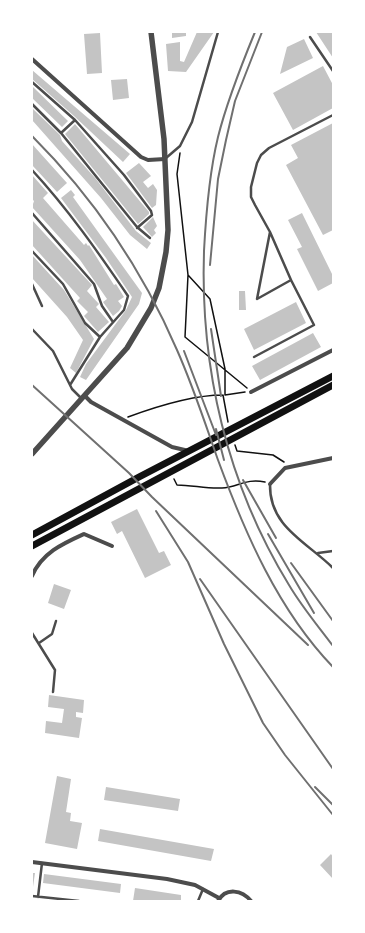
<!DOCTYPE html>
<style>
body{margin:0}
#map{position:relative;width:365px;height:933px;overflow:hidden;background:#fff;font-family:Bitter,serif}
canvas{display:block}
.frame{position:absolute;inset:0;border:33px solid #fff;pointer-events:none}
</style>
<div id="map">
<canvas width="365" height="933"></canvas>
<div class="frame"></div>
</div>
<script>
const c = document.querySelector('canvas').getContext('2d');
c.lineJoin = 'round';
function fill(path, color) { c.fillStyle = color; c.fill(path, 'evenodd'); }
function stroke(path, color, width, dash) { c.strokeStyle = color; c.lineWidth = width; c.lineCap = dash ? 'butt' : 'round'; c.setLineDash(dash || []); c.stroke(path); }
const building = new Path2D(`
 M 172,32 L 186,32 L 186,36 L 172,38 Z
 M 197,32 L 214,32 L 186,72 L 168,71 L 166,44 L 180,42 L 180,61 L 184,62 Z
 M 316,32 L 333,32 L 333,58 Z
 M 100,33 L 102,73 L 87,74 L 84,34 Z
 M 304,39 L 313,58 L 280,74 L 287,47 Z
 M 323,66 L 333,85 L 333,108 L 293,130 L 273,93 Z
 M 32,70 L 130,154 L 123,162 L 74,116 L 32,79 Z
 M 127,79 L 129,98 L 113,100 L 111,80 Z
 M 32,86 L 68,121 L 62,127 L 32,98 Z
 M 32,108 L 60,135 L 62,141 L 96,179 L 136,231 L 151,243 L 147,249 L 130,235 L 101,198 L 32,120 Z
 M 333,123 L 333,230 L 323,235 L 286,165 L 298,158 L 291,145 Z
 M 75,124 L 149,212 L 149,214 L 138,224 L 65,134 Z
 M 32,144 L 67,183 L 57,192 L 32,165 Z
 M 139,163 L 151,176 L 143,182 L 148,188 L 153,184 L 157,190 L 156,205 L 152,208 L 126,173 Z
 M 32,175 L 48,193 L 43,198 L 84,245 L 86,243 L 88,246 L 89,245 L 114,285 L 116,284 L 124,297 L 118,301 L 122,306 L 119,311 L 113,316 L 103,302 L 107,299 L 80,260 L 32,207 L 34,201 L 32,199 Z
 M 71,190 L 75,195 L 73,197 L 142,293 L 139,304 L 86,380 L 80,377 L 86,364 L 126,310 L 132,297 L 106,258 L 61,198 Z
 M 302,213 L 333,276 L 333,283 L 318,291 L 297,249 L 302,247 L 288,220 Z
 M 153,217 L 157,226 L 154,230 L 156,233 L 152,237 L 143,227 Z
 M 32,220 L 92,285 L 87,291 L 99,304 L 96,307 L 109,322 L 98,332 L 84,316 L 88,312 L 77,301 L 80,298 L 32,245 Z
 M 32,255 L 64,290 L 94,339 L 76,373 L 70,368 L 83,340 L 67,317 L 32,278 Z
 M 239,291 L 245,291 L 246,310 L 239,310 Z
 M 296,302 L 306,323 L 254,350 L 244,329 Z
 M 313,333 L 321,347 L 260,380 L 252,366 Z
 M 137,509 L 159,553 L 164,551 L 171,565 L 145,578 L 122,531 L 117,534 L 111,522 Z
 M 54,584 L 71,590 L 64,609 L 48,603 Z
 M 49,695 L 84,700 L 83,713 L 76,712 L 76,717 L 82,718 L 79,738 L 45,733 L 46,721 L 62,723 L 64,709 L 48,707 Z
 M 57,776 L 71,779 L 66,812 L 71,813 L 70,821 L 82,823 L 77,849 L 45,843 Z
 M 106,787 L 180,799 L 178,811 L 104,800 Z
 M 100,829 L 214,849 L 211,861 L 98,841 Z
 M 331,854 L 333,857 L 333,879 L 320,865 Z
 M 32,873 L 35,873 L 33,887 L 32,887 Z
 M 44,874 L 121,884 L 120,893 L 43,883 Z
 M 135,888 L 181,895 L 181,901 L 133,901 Z`);
const path = new Path2D(`
 M 180,153 L 177,174 L 188,275 L 185,337 L 247,388
 M 188,275 L 210,299 L 225,369 L 225,395 L 245,392
 M 223,395 L 228,422
 M 128,417 C 155,407 195,395 223,395
 M 235,445 L 237,451 L 273,455 L 284,462
 M 174,479 L 177,485 C 192,485 207,489 222,488 C 238,487 246,478 265,482`);
const service = new Path2D(`
 M 310,37 L 333,71
 M 32,82 L 75,120 L 124,175 L 151,211 L 152,215 L 137,228
 M 32,104 L 61,133 L 137,227 L 150,238
 M 61,133 L 75,120
 M 166,158 L 180,146 L 192,122 L 218,32
 M 32,170 C 68,209 98,252 128,296 L 124,310 L 100,337 L 70,385
 M 32,213 L 94,284 L 102,306 L 113,322
 M 270,232 L 291,280
 M 32,251 L 63,284 L 85,323 L 100,337
 M 32,284 L 42,306
 M 32,329 L 53,351 L 72,389 L 82,399
 M 254,357 L 314,325 L 291,280 L 257,299 L 270,232 L 255,205 L 251,197 L 251,187 L 257,163 L 261,155 L 269,148 L 333,115
 M 270,484 C 269,527 307,542 333,568
 M 318,553 L 333,551
 M 32,633 L 55,670 L 53,692
 M 39,643 L 52,634 L 56,621
 M 32,896 L 79,901
 M 38,897 L 42,863
 M 198,901 L 203,889`);
const minor = new Path2D(`
 M 32,59 L 141,157 L 148,160 L 165,159
 M 251,392 L 333,350
 M 85,396 L 91,402 L 172,447 L 189,451
 M 270,484 L 285,468 L 333,458
 M 32,576 C 42,553 62,544 84,534 L 112,546
 M 32,862 L 167,879 L 195,885 L 219,898
 M 218,901 C 226,887 242,890 251,901`);
const tertiary = new Path2D(`
 M 32,454 L 127,348 L 151,308 L 159,288 L 166,252 L 168,230 L 164,139 L 151,32`);
const primary = new Path2D(`
 M 32,535 L 139,477 L 333,376
 M 32,546 L 333,385`);
const rail = new Path2D(`
 M 255,32 C 241,66 227,101 218,137 C 209,174 206,213 204,251 C 200,368 227,484 289,585 C 302,607 318,626 333,646
 M 32,136 C 94,198 142,269 177,350 C 193,386 205,423 218,460 C 245,533 278,610 333,667
 M 210,265 L 218,179 L 226,140 L 235,101 L 262,32
 M 211,329 L 221,396
 M 184,351 L 216,435
 M 32,385 L 129,473 L 152,497 L 308,645
 M 216,429 L 224,460
 M 243,480 L 276,538
 M 156,511 L 188,562 L 224,644 L 263,723 L 285,755 L 333,815
 M 268,534 L 314,613
 M 291,563 L 333,621
 M 200,579 L 333,769
 M 315,787 L 333,805`);
fill(building, '#c4c4c4');
stroke(path, '#111', 1.5);
stroke(service, '#4c4c4c', 2.5);
stroke(minor, '#4c4c4c', 4);
stroke(tertiary, '#4c4c4c', 5.5);
stroke(primary, '#111', 7);
stroke(rail, '#707070', 2);
</script>
